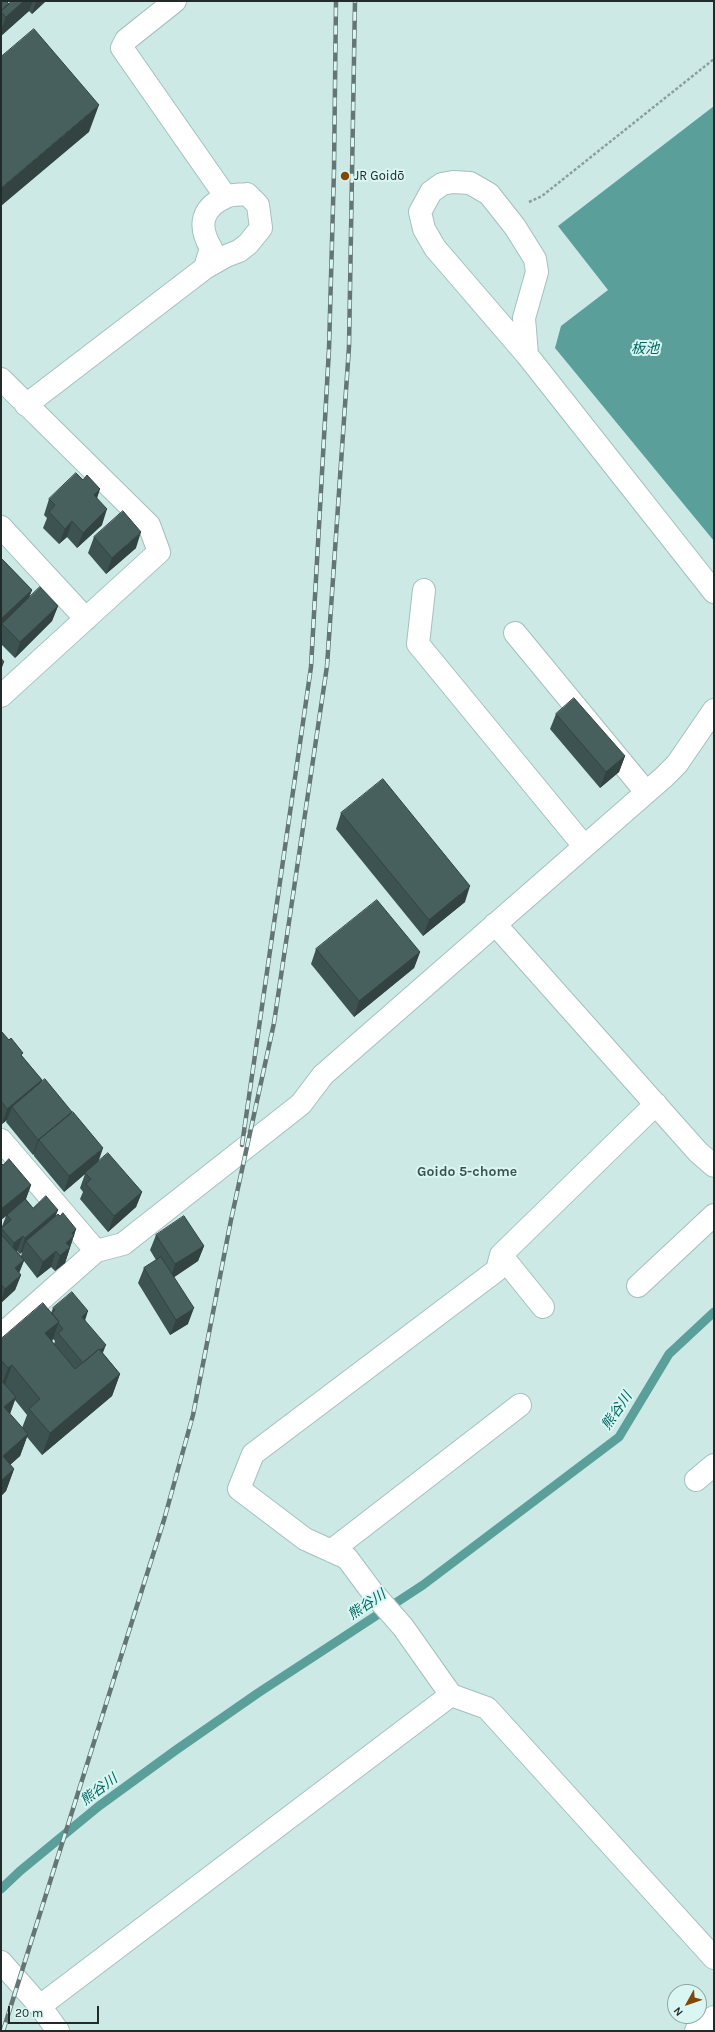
<!DOCTYPE html>
<meta charset="utf-8">
<style>
body{margin:0}
#map{position:relative;width:715px;height:2032px;overflow:hidden;background:#cce9e6;font-family:Karla,sans-serif}
canvas{display:block}
.frame{position:absolute;inset:0;border:2px solid #202b2a;pointer-events:none}
.north{position:absolute;left:667px;top:1984px;width:40px;height:40px;box-sizing:border-box;background:#d9f6f3;border:1px solid #8fa5a3;border-radius:50%;rotate:230deg;font-size:11px;font-weight:700;line-height:16px;text-align:center;color:#202b2a}
.north::after{content:'';display:block;margin:auto;width:14px;height:18px;background:#834702;clip-path:polygon(50% 0,100% 100%,50% 72%,0 100%)}
.scale{position:absolute;left:8px;top:2006px;width:91px;height:18px;box-sizing:border-box;border:2px solid #202b2a;border-top:0;padding-left:5px;font-size:12px;line-height:14px;white-space:nowrap;color:#202b2a;-webkit-text-stroke:3px #d9f6f3;paint-order:stroke}
</style>
<div id="map">
<canvas width="715" height="2032"></canvas>
<div class="frame"></div>
<div class="north">N</div>
<div class="scale">20 m</div>
</div>
<script>
const c = document.querySelector('canvas').getContext('2d');
c.lineJoin = 'round';
function fill(path, color) { c.fillStyle = color; c.fill(path, 'evenodd'); }
function stroke(path, color, width, dash) { c.strokeStyle = color; c.lineWidth = width; c.lineCap = dash ? 'butt' : 'round'; c.setLineDash(dash || []); c.stroke(path); }
function label(font, color, halo, rows, align = 'center') {
  c.font = font + ' Karla,"Noto Sans JP",sans-serif'; c.lineWidth = 4; c.setLineDash([]); c.textBaseline = 'middle'; c.strokeStyle = halo; c.fillStyle = color; for (const [text, x, y, turn = 0] of rows) {
    c.save(); c.translate(x, y); c.rotate((+turn || 0) * Math.PI / 180); c.textAlign = isNaN(turn) ? turn : align; if (halo) c.strokeText(text, 0, 0); c.fillText(text, 0, 0); c.restore();
  }
}
const water = new Path2D(`
 M 714,106 L 714,541 L 555,348 L 561,326 L 608,290 L 558,226 Z`);
const stream = new Path2D(`
 M 1,1889 L 20,1871 L 99,1806 L 176,1750 L 258,1693 L 423,1585 L 619,1437 L 669,1354 L 714,1312`);
const path = new Path2D(`
 M 529,202 L 542,196 L 714,59`);
const minor = new Path2D(`
 M 175,1 L 126,40 L 122,48 L 226,197
 M 247,194 L 258,205 L 261,228 L 248,244 L 239,251 L 226,256 L 205,268 L 211,248 C 198,226 201,208 226,197 C 231,194 241,195 247,194 Z
 M 527,355 L 524,318 L 537,272 L 535,259 L 515,227 L 489,194 L 470,183 L 453,182 L 442,184 L 431,192 L 420,212 L 424,229 L 435,248 L 527,355 L 714,592
 M 1,379 L 149,525 L 159,552 L 1,696
 M 26,405 L 205,268
 M 1,527 L 86,619
 M 424,590 L 418,644 L 584,846
 M 515,633 L 646,792
 M 495,924 L 698,1152 L 714,1166
 M 656,1104 L 501,1255 L 497,1270 L 253,1454 L 239,1489 L 305,1539 L 347,1558 L 373,1593 L 403,1627 L 451,1695 L 487,1708 L 714,1958
 M 1,1140 L 96,1251
 M 501,1255 L 543,1307
 M 638,1286 L 714,1215
 M 1,1335 L 96,1251 L 123,1244 L 301,1104 L 323,1075 L 664,777 L 677,764 L 714,710
 M 696,1480 L 714,1465
 M 331,1551 L 520,1405
 M 1,1962 L 40,2006 L 58,2031
 M 40,2006 L 451,1695
 M 696,2031 L 714,2017`);
const rail = new Path2D(`
 M 242,1145 L 311,667 L 329,349 L 334,170 L 336,1
 M 3,2031 L 164,1520 L 193,1415 L 231,1220 L 274,1023 L 327,666 L 349,347 L 355,1`);
const wall = new Path2D(`
 M 1,1 L 9,4 L 12,1 L 46,1 L 32,14 L 29,11 L 1,36 Z
 M 97,498 L 102,525 L 77,548 L 67,537 L 59,544 L 43,528 L 47,518 L 44,515 L 49,499 Z
 M 94,537 L 136,548 L 106,574 L 88,553 Z
 M 1,558 L 32,590 L 29,597 L 58,606 L 52,621 L 15,658 L 1,644 Z
 M 556,714 L 625,756 L 619,772 L 600,788 L 550,729 Z
 M 341,813 L 465,902 L 423,936 L 336,829 Z
 M 316,949 L 420,952 L 414,968 L 354,1017 L 311,964 Z
 M 1,1031 L 42,1080 L 40,1083 L 72,1112 L 71,1113 L 98,1161 L 142,1192 L 136,1207 L 108,1232 L 80,1199 L 83,1192 L 80,1188 L 85,1174 L 64,1192 L 34,1156 L 34,1154 L 33,1155 L 6,1122 L 7,1120 L 2,1124 L 1,1124 Z
 M 1,1163 L 3,1165 L 31,1185 L 26,1199 L 33,1208 L 58,1210 L 55,1217 L 60,1216 L 76,1229 L 65,1263 L 55,1271 L 51,1267 L 37,1278 L 24,1261 L 19,1273 L 21,1275 L 15,1290 L 1,1303 L 1,1229 L 6,1216 L 1,1220 ZM 17,1251 L 20,1254 L 22,1252 L 21,1256 L 17,1252 Z
 M 156,1235 L 204,1246 L 198,1261 L 174,1277 L 188,1324 L 170,1335 L 138,1283 L 144,1268 L 156,1260 L 150,1250 Z
 M 53,1308 L 85,1320 L 103,1353 L 120,1374 L 112,1396 L 42,1455 L 27,1437 L 20,1456 L 10,1465 L 14,1469 L 6,1491 L 1,1496 L 1,1339 L 51,1313 ZM 53,1339 L 55,1341 L 54,1344 L 52,1341 ZM 15,1400 L 27,1415 L 22,1428 L 10,1414 Z`);
const shadedWall = new Path2D(`
 M 24,1 L 33,1 L 29,11 L 1,36 L 1,30 L 6,17 Z
 M 36,1 L 46,1 L 32,14 Z
 M 99,105 L 89,132 L 1,206 L 1,188 Z
 M 100,489 L 95,505 L 94,495 Z
 M 107,509 L 102,525 L 77,548 L 83,533 Z
 M 72,521 L 67,537 L 59,544 L 65,529 Z
 M 141,532 L 136,548 L 106,574 L 112,558 Z
 M 32,590 L 26,605 L 2,624 L 1,626 L 1,622 L 2,618 Z
 M 58,606 L 52,621 L 15,658 L 20,642 Z
 M 4,662 L 1,670 L 1,664 Z
 M 625,756 L 619,772 L 600,788 L 606,772 Z
 M 470,886 L 465,902 L 423,936 L 429,920 Z
 M 420,952 L 414,968 L 354,1017 L 359,1001 Z
 M 42,1080 L 36,1095 L 12,1107 L 7,1120 L 2,1124 L 7,1109 Z
 M 72,1112 L 66,1127 L 39,1140 L 34,1154 L 33,1155 L 38,1140 Z
 M 103,1148 L 98,1163 L 85,1173 L 85,1174 L 64,1192 L 69,1176 Z
 M 31,1185 L 25,1201 L 7,1215 L 6,1216 L 1,1220 L 1,1209 Z
 M 142,1192 L 136,1207 L 108,1232 L 114,1216 Z
 M 58,1210 L 52,1225 L 26,1241 L 22,1252 L 20,1254 L 25,1238 Z
 M 76,1229 L 65,1263 L 55,1271 L 60,1256 L 66,1243 L 72,1233 Z
 M 23,1236 L 17,1251 L 9,1258 L 14,1243 Z
 M 204,1246 L 198,1261 L 170,1280 L 175,1264 Z
 M 56,1251 L 51,1267 L 37,1278 L 43,1262 Z
 M 24,1260 L 18,1276 L 15,1268 Z
 M 21,1275 L 15,1290 L 1,1303 L 1,1300 L 5,1289 Z
 M 194,1308 L 188,1324 L 170,1335 L 176,1320 Z
 M 88,1311 L 83,1327 L 82,1317 Z
 M 59,1322 L 51,1344 L 45,1333 Z
 M 106,1345 L 100,1360 L 83,1364 Z
 M 12,1365 L 4,1387 L 1,1388 L 8,1368 Z
 M 120,1374 L 112,1396 L 42,1455 L 50,1433 Z
 M 16,1397 L 8,1419 L 4,1407 Z
 M 28,1434 L 20,1456 L 1,1473 L 3,1456 Z
 M 14,1469 L 6,1491 L 1,1496 L 1,1483 L 2,1480 Z`);
const building = new Path2D(`
 M 1,1 L 6,1 L 9,4 L 1,11 Z
 M 12,1 L 24,1 L 6,17 L 1,12 L 1,11 Z
 M 34,29 L 99,105 L 1,188 L 1,57 Z
 M 76,473 L 83,480 L 87,475 L 100,489 L 94,495 L 107,509 L 83,533 L 72,521 L 65,529 L 49,512 L 55,505 L 49,499 Z
 M 123,511 L 141,532 L 112,558 L 94,537 Z
 M 1,558 L 32,590 L 2,618 L 1,617 Z
 M 40,587 L 58,606 L 20,642 L 2,624 Z
 M 1,658 L 4,662 L 1,664 Z
 M 574,698 L 625,756 L 606,772 L 556,714 Z
 M 383,779 L 470,886 L 429,920 L 341,813 Z
 M 377,900 L 420,952 L 359,1001 L 316,949 Z
 M 1,1031 L 9,1040 L 11,1038 L 23,1053 L 21,1055 L 42,1080 L 7,1109 L 1,1101 Z
 M 45,1079 L 72,1112 L 38,1140 L 12,1107 Z
 M 73,1112 L 103,1148 L 69,1176 L 39,1140 Z
 M 108,1153 L 142,1192 L 114,1216 L 86,1184 L 91,1179 L 85,1173 Z
 M 9,1159 L 31,1185 L 1,1209 L 1,1163 L 3,1165 Z
 M 46,1196 L 58,1210 L 25,1238 L 23,1236 L 14,1243 L 1,1228 L 11,1220 L 7,1215 L 25,1199 L 33,1208 Z
 M 63,1213 L 76,1229 L 72,1233 L 74,1236 L 66,1243 L 70,1247 L 60,1256 L 56,1251 L 43,1262 L 26,1241 L 58,1214 L 60,1216 Z
 M 184,1216 L 204,1246 L 175,1264 L 156,1235 Z
 M 1,1234 L 24,1260 L 15,1268 L 21,1275 L 5,1289 L 1,1284 Z
 M 161,1257 L 194,1308 L 176,1320 L 144,1268 Z
 M 72,1292 L 88,1311 L 82,1317 L 106,1345 L 100,1350 L 99,1349 L 83,1363 L 58,1333 L 63,1329 L 58,1323 L 59,1322 L 52,1313 L 55,1310 L 53,1308 Z
 M 43,1303 L 59,1322 L 45,1333 L 75,1369 L 99,1349 L 120,1374 L 50,1433 L 29,1409 L 40,1399 L 12,1365 L 8,1368 L 1,1360 L 1,1339 Z
 M 1,1380 L 16,1397 L 4,1407 L 28,1434 L 3,1456 L 14,1469 L 2,1480 L 1,1479 Z`);
const markers = [
 [345,176,5,"#834702"]
];
const poiNames = [
 ["JR Goidō",354,176]
];
const waterNames = [
 ["板池",645,349],
 ["熊谷川",617,1411,-56],
 ["熊谷川",367,1605,-34],
 ["熊谷川",99,1790,-37]
];
const neighbourhoodNames = [
 ["Goido 5-chome",467,1172]
];
fill(water, '#5a9f9a');
stroke(stream, '#5a9f9a', 9);
stroke(minor, '#a4c0be', 24);
stroke(path, '#8aa09e', 2.5, [3, 2]);
stroke(minor, '#fff', 22);
stroke(rail, '#647674', 4.5);
stroke(rail, '#d9f6f3', 3, [9]);
fill(wall, '#3d5351');
fill(shadedWall, '#324342');
fill(building, '#47605e');
stroke(building, '#324342', 1);
for (const [x, y, r, color] of markers) { const dot = new Path2D(); dot.arc(x, y, r, 0, 2 * Math.PI); c.fillStyle = color; c.fill(dot); stroke(dot, '#d9f6f3', 1.5); }
label('13px', '#202b2a', '#d9f6f3', poiNames, 'left');
label('italic 14px', '#006661', '#d9f6f3', waterNames);
label('bold 14px', '#3a5351', '#d9f6f3', neighbourhoodNames);
</script>
